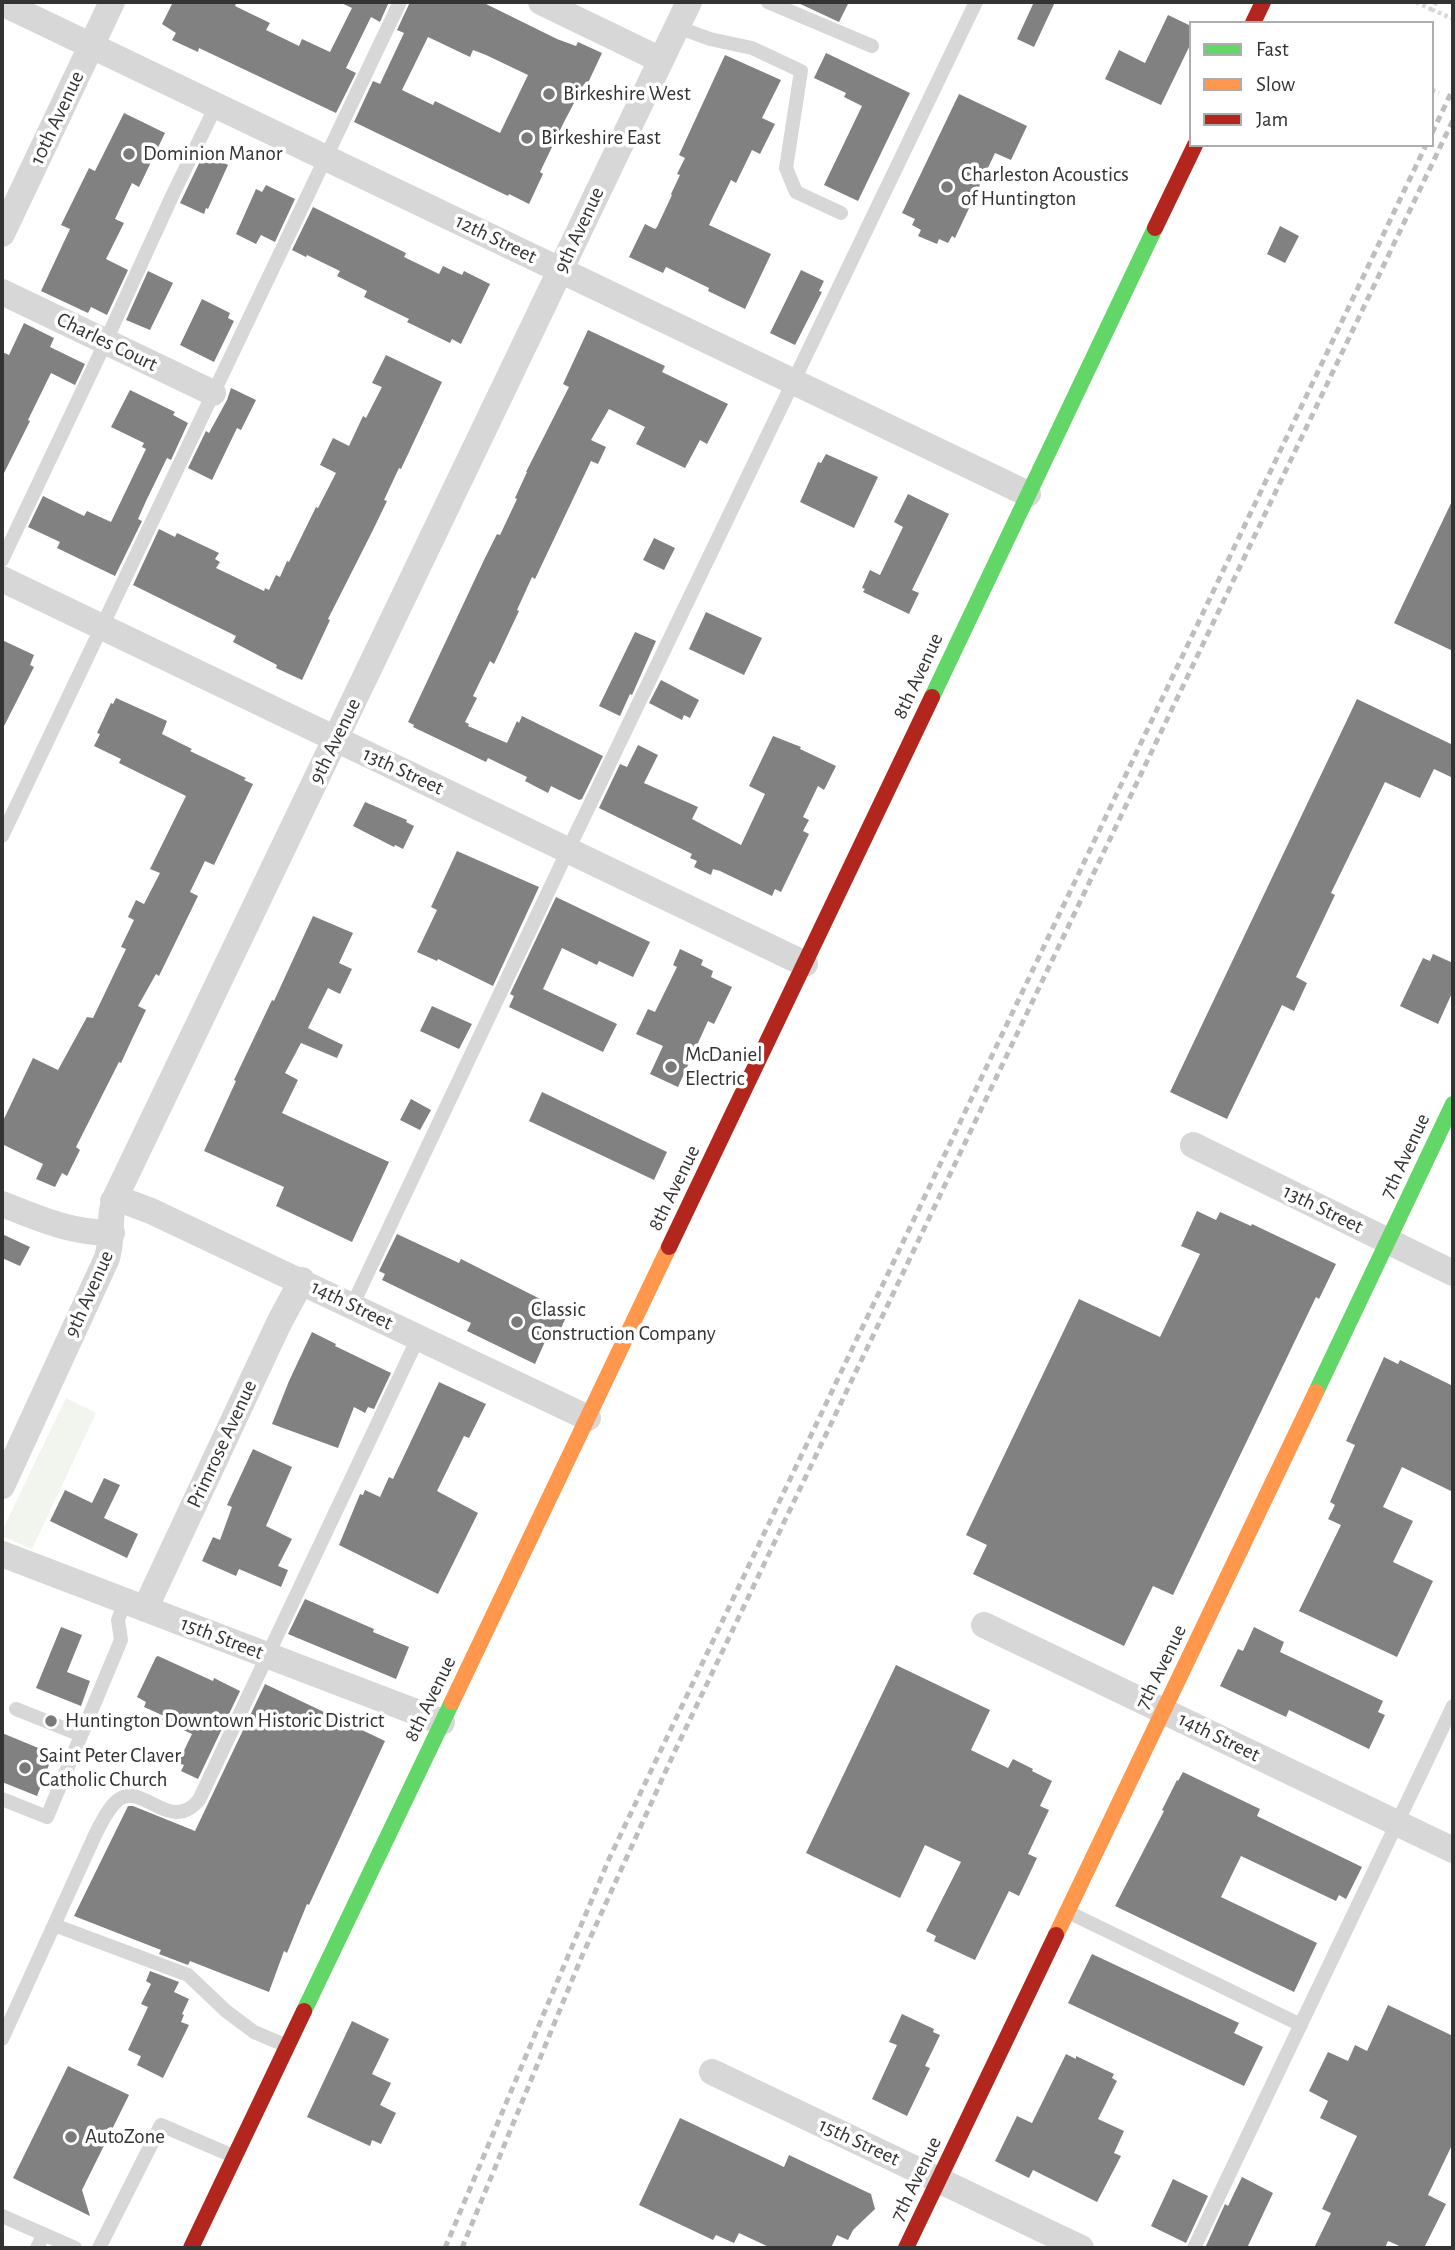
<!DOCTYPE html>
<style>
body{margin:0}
#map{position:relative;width:1455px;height:2250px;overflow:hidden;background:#fff;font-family:"Alegreya Sans",sans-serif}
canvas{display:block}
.frame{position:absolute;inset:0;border:4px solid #333;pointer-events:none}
.legend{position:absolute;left:1189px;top:21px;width:245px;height:126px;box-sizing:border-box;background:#fff;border:2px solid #adadad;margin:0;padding:9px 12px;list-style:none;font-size:21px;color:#333}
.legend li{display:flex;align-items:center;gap:14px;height:35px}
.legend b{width:35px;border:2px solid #adadad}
</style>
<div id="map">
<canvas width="1455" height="2250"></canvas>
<div class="frame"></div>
<ul class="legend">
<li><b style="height:9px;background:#63d668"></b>Fast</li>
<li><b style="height:9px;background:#ff974d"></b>Slow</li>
<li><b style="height:9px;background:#b3261e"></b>Jam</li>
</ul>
</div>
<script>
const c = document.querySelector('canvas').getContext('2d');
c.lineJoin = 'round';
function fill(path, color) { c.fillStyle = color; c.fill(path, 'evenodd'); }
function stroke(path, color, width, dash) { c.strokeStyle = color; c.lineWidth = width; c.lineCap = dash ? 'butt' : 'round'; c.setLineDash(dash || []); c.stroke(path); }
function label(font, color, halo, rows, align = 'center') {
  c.font = font + ' "Alegreya Sans",sans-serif'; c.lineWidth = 7; c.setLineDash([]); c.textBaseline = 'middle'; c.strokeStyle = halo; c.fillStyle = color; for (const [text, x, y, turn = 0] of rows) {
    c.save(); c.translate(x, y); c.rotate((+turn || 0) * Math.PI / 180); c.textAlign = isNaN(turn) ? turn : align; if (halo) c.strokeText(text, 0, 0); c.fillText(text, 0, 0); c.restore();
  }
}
const green = new Path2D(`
 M 66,1398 L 96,1413 L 32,1549 L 2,1536 L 2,1531 Z`);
const building = new Path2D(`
 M 173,2 L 237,2 L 235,6 L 270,23 L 266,30 L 299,46 L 302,39 L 330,52 L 352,8 L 339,2 L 389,2 L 380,22 L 371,17 L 346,68 L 356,73 L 336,113 L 199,48 L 198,52 L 172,40 L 176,33 L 162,24 Z
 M 410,2 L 482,2 L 557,39 L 576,46 L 578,42 L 602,53 L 587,85 L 584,84 L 564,122 L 540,172 L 543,174 L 529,204 L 509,194 L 508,196 L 354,122 L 373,81 L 380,84 L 404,33 L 397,30 ZM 428,37 L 470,57 L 473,50 L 486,55 L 528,75 L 500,133 L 435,101 L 433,105 L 402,90 Z
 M 796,2 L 849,2 L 839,22 Z
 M 1034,2 L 1055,2 L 1034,47 L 1017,39 Z
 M 1168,15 L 1191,26 L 1191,43 L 1161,105 L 1105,79 L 1119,50 L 1145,63 Z
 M 826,53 L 910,93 L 858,201 L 824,185 L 862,106 L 844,97 L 846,93 L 814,78 Z
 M 725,55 L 781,80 L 762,118 L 775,124 L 760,154 L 752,150 L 736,183 L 731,180 L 709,225 L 771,254 L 745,309 L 708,291 L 709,288 L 666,267 L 663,273 L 629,257 L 645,224 L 655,229 L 657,227 L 672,195 L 671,194 L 680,175 L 677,174 L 685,158 L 679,155 Z
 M 959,94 L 1027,126 L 1011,160 L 995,153 L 955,238 L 952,236 L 948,243 L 939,239 L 937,244 L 918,236 L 921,230 L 912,225 L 915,219 L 902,213 Z
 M 124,113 L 165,133 L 139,187 L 132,183 L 115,219 L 124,223 L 106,259 L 128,270 L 107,315 L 91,307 L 88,313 L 41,291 L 70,229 L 61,225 L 89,168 L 95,171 Z
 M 204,153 L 228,165 L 208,209 L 206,208 L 204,214 L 180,203 Z
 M 266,185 L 295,199 L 275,242 L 261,235 L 256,244 L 236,234 L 256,189 L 262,192 Z
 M 313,207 L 406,253 L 404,257 L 439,274 L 443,266 L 462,275 L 464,271 L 490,284 L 461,344 L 452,339 L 450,343 L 407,322 L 409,319 L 364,297 L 367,291 L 337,276 L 340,271 L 307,255 L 306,257 L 292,250 Z
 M 1280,226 L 1299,236 L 1285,263 L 1267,254 Z
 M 801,270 L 824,281 L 819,291 L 822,292 L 795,345 L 770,333 Z
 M 148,271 L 173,283 L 150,330 L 126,320 Z
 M 202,299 L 230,313 L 228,318 L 234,321 L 214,362 L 180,345 Z
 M 24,323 L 54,338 L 50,347 L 85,364 L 75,385 L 51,373 L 28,420 L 30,421 L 2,477 L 2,352 L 9,355 Z
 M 588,330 L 665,366 L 662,372 L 728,404 L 707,444 L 700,440 L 685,468 L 636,444 L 645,427 L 609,409 L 591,440 L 606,447 L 598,464 L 591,461 L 535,579 L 532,577 L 517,610 L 519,611 L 494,664 L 490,661 L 473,696 L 477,698 L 465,722 L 469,724 L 468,726 L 507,743 L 517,721 L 519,723 L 522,716 L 603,756 L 582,799 L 579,800 L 551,786 L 548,793 L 525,781 L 527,777 L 488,758 L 486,762 L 413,727 L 414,725 L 408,722 L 484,560 L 497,534 L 500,535 L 517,499 L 515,498 L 527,472 L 526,472 L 569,387 L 563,384 Z
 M 386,355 L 442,382 L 401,469 L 399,468 L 384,500 L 387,501 L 372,532 L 328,619 L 330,620 L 302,680 L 276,668 L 277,665 L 233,642 L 236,636 L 133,585 L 159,529 L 175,537 L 177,533 L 219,553 L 215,559 L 220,562 L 216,568 L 264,591 L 265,588 L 269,590 L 276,575 L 280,577 L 287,561 L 289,562 L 316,507 L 318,508 L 336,473 L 320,465 L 333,438 L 349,446 L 363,416 L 366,418 L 382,387 L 372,383 Z
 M 231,388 L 256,400 L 241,430 L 237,428 L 212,480 L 188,468 L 206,431 L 209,433 L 227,400 Z
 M 130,390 L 175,412 L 173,415 L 188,423 L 171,460 L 167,458 L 147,499 L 138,519 L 142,521 L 115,576 L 57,548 L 60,542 L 28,527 L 43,496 L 84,516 L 87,511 L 111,522 L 146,449 L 142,447 L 144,443 L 111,427 Z
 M 826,454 L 878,477 L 854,528 L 800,502 L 818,462 L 821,463 Z
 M 908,494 L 949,514 L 912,590 L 919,593 L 909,614 L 863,592 L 865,589 L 862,588 L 870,570 L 880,575 L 903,527 L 894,522 Z
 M 1453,499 L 1453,651 L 1394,623 Z
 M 654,538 L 675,548 L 664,570 L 643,560 Z
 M 706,612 L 762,638 L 744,675 L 689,649 Z
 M 635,632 L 656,641 L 632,695 L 630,694 L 620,716 L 599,706 Z
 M 2,640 L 34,655 L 30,665 L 34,667 L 2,730 Z
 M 661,680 L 699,700 L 690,718 L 684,715 L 682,720 L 649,703 Z
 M 116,698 L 167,721 L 162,734 L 192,749 L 190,751 L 246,778 L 244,780 L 253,784 L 214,865 L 205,861 L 190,892 L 198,896 L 159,976 L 156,974 L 138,1006 L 146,1010 L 133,1037 L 121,1063 L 119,1062 L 76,1147 L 80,1150 L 67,1176 L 62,1173 L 55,1187 L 36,1179 L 43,1164 L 2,1144 L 2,1123 L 33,1058 L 58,1070 L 87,1017 L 93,1018 L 126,949 L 121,947 L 134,920 L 128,917 L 136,900 L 144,904 L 160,873 L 150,869 L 186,796 L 119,763 L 121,759 L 94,746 L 100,734 L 97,733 L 111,703 L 113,704 Z
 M 1357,699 L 1453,745 L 1453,778 L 1434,769 L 1420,798 L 1385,782 L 1331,893 L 1335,895 L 1296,977 L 1307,983 L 1294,1011 L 1282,1005 L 1227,1119 L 1170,1092 Z
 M 773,736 L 801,747 L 800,749 L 836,766 L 824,790 L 818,786 L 803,817 L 809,820 L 803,831 L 809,834 L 781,892 L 775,889 L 772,896 L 720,871 L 713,869 L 711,875 L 694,867 L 697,861 L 690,858 L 692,854 L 599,808 L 620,764 L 627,767 L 638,745 L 658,755 L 644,783 L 698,807 L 692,819 L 741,845 L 765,794 L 749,786 Z
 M 365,802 L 407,820 L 406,822 L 414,826 L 403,849 L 395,845 L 394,847 L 353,826 Z
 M 457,851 L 539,887 L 493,986 L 438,959 L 437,961 L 417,952 L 437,910 L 431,907 Z
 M 556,897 L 650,942 L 633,977 L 599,961 L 597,965 L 562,948 L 543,989 L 617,1024 L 603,1052 L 509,1007 L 514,996 L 510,994 Z
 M 313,916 L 353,933 L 339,963 L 352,969 L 340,994 L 328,988 L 308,1028 L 343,1045 L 337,1058 L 301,1043 L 285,1073 L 298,1080 L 282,1113 L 389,1162 L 352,1242 L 276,1206 L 284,1187 L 204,1151 L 236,1081 L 234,1080 L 272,1000 L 274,1001 Z
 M 680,949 L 703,960 L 701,965 L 713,971 L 711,977 L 732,987 L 714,1024 L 708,1021 L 678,1087 L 650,1074 L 663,1046 L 636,1034 L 648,1009 L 655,1012 L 677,967 L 673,965 Z
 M 1433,954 L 1453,963 L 1453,991 L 1438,1024 L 1400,1006 L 1423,958 L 1430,961 Z
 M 432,1006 L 472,1024 L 459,1049 L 420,1031 Z
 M 542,1092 L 667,1152 L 654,1180 L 529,1121 Z
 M 411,1099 L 431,1110 L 420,1130 L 400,1120 Z
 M 1197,1211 L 1216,1220 L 1220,1212 L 1251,1226 L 1252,1224 L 1336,1264 L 1319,1299 L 1316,1297 L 1173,1595 L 1153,1586 L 1124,1646 L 973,1574 L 987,1545 L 966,1535 L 1079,1299 L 1160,1337 L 1200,1254 L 1181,1246 Z
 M 2,1234 L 30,1247 L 20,1266 L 2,1258 Z
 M 397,1234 L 459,1263 L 461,1259 L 568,1313 L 556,1339 L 548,1335 L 535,1364 L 467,1331 L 471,1323 L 382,1280 L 385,1274 L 379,1271 Z
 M 312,1332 L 336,1344 L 335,1346 L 391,1373 L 374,1409 L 368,1407 L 365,1413 L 354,1407 L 338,1448 L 272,1424 L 289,1381 Z
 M 1384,1357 L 1398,1364 L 1400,1360 L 1453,1386 L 1453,1492 L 1402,1467 L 1383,1507 L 1413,1521 L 1393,1562 L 1433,1581 L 1397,1657 L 1299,1611 L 1341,1525 L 1328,1519 L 1335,1505 L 1330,1502 L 1355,1445 L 1346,1441 Z
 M 439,1382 L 486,1404 L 469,1438 L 464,1436 L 437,1491 L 478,1513 L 438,1594 L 339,1545 L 360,1494 L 363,1495 L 365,1490 L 380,1497 L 389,1477 L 393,1479 Z
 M 253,1449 L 292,1467 L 266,1526 L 292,1539 L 278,1566 L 288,1570 L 281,1587 L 239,1569 L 236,1576 L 202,1561 L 213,1537 L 220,1540 L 232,1507 L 227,1505 Z
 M 104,1478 L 120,1485 L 104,1518 L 138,1534 L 127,1558 L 50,1521 L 65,1490 L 92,1503 Z
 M 305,1599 L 374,1629 L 373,1632 L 409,1647 L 396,1679 L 288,1634 Z
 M 61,1627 L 82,1635 L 67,1672 L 90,1681 L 81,1706 L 36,1688 Z
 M 1254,1627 L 1284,1642 L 1280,1652 L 1383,1701 L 1378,1712 L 1385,1715 L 1369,1749 L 1289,1710 L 1286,1717 L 1220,1686 L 1238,1649 L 1243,1651 Z
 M 158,1656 L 213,1681 L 214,1678 L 240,1691 L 198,1779 L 181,1771 L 184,1765 L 178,1763 L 192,1734 L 162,1720 L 164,1716 L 144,1707 L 146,1702 L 137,1697 L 156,1657 Z
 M 896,1665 L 990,1710 L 971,1750 L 1008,1768 L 1013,1759 L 1033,1769 L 1032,1771 L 1052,1781 L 1040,1806 L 1049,1810 L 1028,1854 L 1037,1858 L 1019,1896 L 1009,1891 L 975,1960 L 934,1941 L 936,1936 L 926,1931 L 961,1862 L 925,1845 L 900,1898 L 806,1853 Z
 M 265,1684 L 385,1741 L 309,1905 L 307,1904 L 287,1953 L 284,1951 L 269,1992 L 190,1961 L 188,1965 L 159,1954 L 161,1950 L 74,1916 L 128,1806 L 133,1806 L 195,1831 Z
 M 2,1733 L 53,1754 L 37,1796 L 2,1782 Z
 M 1183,1772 L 1260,1809 L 1257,1816 L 1362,1867 L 1346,1899 L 1339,1895 L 1336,1901 L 1241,1856 L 1221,1897 L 1317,1943 L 1294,1992 L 1115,1906 L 1164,1811 L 1162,1810 L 1177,1780 L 1178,1781 Z
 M 1092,1954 L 1239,2023 L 1234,2033 L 1263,2047 L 1244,2086 L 1068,2003 Z
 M 150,1971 L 179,1982 L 174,1992 L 189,1999 L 182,2014 L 184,2015 L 181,2022 L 189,2025 L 163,2078 L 137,2065 L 141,2056 L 128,2050 L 148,2007 L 141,2004 L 151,1984 L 146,1981 Z
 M 1388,2005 L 1453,2036 L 1453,2143 L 1428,2195 L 1446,2204 L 1424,2248 L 1404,2248 L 1388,2241 L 1385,2248 L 1314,2248 L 1331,2213 L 1322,2209 L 1357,2136 L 1320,2118 L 1328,2101 L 1309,2091 L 1328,2052 L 1348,2061 L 1355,2045 L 1367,2051 Z
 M 902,2014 L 934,2029 L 933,2032 L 940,2035 L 925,2066 L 930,2068 L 907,2116 L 872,2099 L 897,2045 L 889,2042 Z
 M 352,2021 L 389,2039 L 372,2074 L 391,2083 L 380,2105 L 396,2113 L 381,2144 L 372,2140 L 370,2146 L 307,2117 Z
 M 1066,2054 L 1076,2059 L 1076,2056 L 1114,2074 L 1112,2078 L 1117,2081 L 1098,2119 L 1124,2131 L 1114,2153 L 1121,2156 L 1097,2202 L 1033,2170 L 1029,2178 L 995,2161 L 1017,2116 L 1032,2123 Z
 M 68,2066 L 129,2095 L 82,2190 L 90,2216 L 13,2178 Z
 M 680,2118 L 784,2167 L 789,2155 L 871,2194 L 875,2209 L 853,2230 L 848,2240 L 837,2235 L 831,2248 L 771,2248 L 739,2233 L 734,2243 L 716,2235 L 713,2240 L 639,2205 Z
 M 1242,2177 L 1273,2193 L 1247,2248 L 1205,2248 L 1225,2204 L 1228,2206 Z
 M 1173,2179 L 1208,2196 L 1186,2243 L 1151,2226 Z`);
const path = new Path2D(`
 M 1416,2 L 1433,10
 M 1436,2 L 1433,10 L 1453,19
 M 1432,90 L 1439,93`);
const lane = new Path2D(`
 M 768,2 L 872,46
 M 677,27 L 710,39 L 752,48 L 801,71 L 786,168 L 796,192 L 841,213
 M 2,560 L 99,356 L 173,194 L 216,106
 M 2,836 L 400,2
 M 352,1306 L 568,850 L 976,2
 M 16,1709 L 81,1735
 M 2,1799 L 47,1817 L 121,1640 L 118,1620 L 125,1602
 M 1068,1912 L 1301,2025
 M 54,1925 L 188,1975 L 226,2011 L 254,2032 L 287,2046
 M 2,2039 L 96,1833 C 102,1822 108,1808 118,1800 C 143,1781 169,1835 199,1800 L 418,1338
 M 2,2216 L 75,2248
 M 37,2248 L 44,2234
 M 99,2248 L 161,2125 L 233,2156
 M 1194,2248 L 1453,1706`);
const street = new Path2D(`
 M 541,2 L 661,60
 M 2,3 L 1028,494
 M 2,234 L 112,2
 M 2,292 L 213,393
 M 2,579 L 805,964
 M 1193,1145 L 1453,1273
 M 113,1201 L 127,1202 L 151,1211 L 588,1418
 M 2,1204 C 40,1219 71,1233 112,1233
 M 2,1486 L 107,1258 C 114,1236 107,1214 117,1194 L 689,2
 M 2,1554 L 442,1722
 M 145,1609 L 279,1323 L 302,1280
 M 984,1625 L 1453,1850
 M 712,2072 L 1081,2248`);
const fast = new Path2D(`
 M 932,697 L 1155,228
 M 1316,1392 L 1453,1104
 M 304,2011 L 452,1702`);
const slow = new Path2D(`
 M 452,1702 L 669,1247
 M 1056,1935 L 1316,1392`);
const jam = new Path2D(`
 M 1253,23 L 1263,2
 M 1155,228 L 1195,145
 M 669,1247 L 932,697
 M 191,2248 L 304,2011
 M 906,2248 L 1056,1935`);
const rail = new Path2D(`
 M 1432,133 L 1453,89
 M 445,2248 L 609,1859 L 1426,145
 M 462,2248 L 582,1956 L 673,1755 L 1453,120`);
const markers = [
 [549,94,7,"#7a7a7a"],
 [527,138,7,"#7a7a7a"],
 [129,154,7,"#7a7a7a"],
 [947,187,7,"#7a7a7a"],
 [671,1067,7,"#7a7a7a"],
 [517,1322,7,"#7a7a7a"],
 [51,1721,7,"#7a7a7a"],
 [25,1768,7,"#7a7a7a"],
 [71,2137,7,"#7a7a7a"]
];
const poiNames = [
 ["Birkeshire West",563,94],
 ["Birkeshire East",541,138],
 ["Dominion Manor",143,154],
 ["Charleston Acoustics",961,175],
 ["of Huntington",961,199],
 ["McDaniel",685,1055],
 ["Electric",685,1079],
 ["Classic",531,1310],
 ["Construction Company",531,1334],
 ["Huntington Downtown Historic District",65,1721],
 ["Saint Peter Claver",39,1756],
 ["Catholic Church",39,1780],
 ["AutoZone",85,2137]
];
const streetNames = [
 ["10th Avenue",57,118,-65],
 ["9th Avenue",579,230,-65],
 ["12th Street",496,239,26],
 ["Charles Court",107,342,26],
 ["8th Avenue",918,676,-65],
 ["9th Avenue",335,741,-64],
 ["13th Street",403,771,25],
 ["7th Avenue",1405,1156,-65],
 ["8th Avenue",674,1188,-64],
 ["13th Street",1323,1209,26],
 ["9th Avenue",89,1294,-66],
 ["14th Street",352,1305,26],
 ["Primrose Avenue",222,1444,-65],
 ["15th Street",222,1638,21],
 ["7th Avenue",1161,1667,-64],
 ["8th Avenue",430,1699,-64],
 ["14th Street",1219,1737,26],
 ["15th Street",859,2142,25],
 ["7th Avenue",916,2179,-64]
];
fill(green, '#f1f5ed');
fill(building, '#818181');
stroke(path, '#d6d6d6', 4.5, [3.5, 3.5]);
stroke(lane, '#d7d7d7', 14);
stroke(street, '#d7d7d7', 26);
stroke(fast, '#63d668', 16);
stroke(slow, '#ff974d', 16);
stroke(jam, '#b3261e', 16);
stroke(rail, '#bebebe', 5, [7, 5]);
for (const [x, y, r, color] of markers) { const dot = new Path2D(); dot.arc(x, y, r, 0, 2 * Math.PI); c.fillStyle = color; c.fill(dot); stroke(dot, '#fff', 2.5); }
label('21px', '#333', '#fff', poiNames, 'left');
label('21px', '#333', '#fff', streetNames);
</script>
